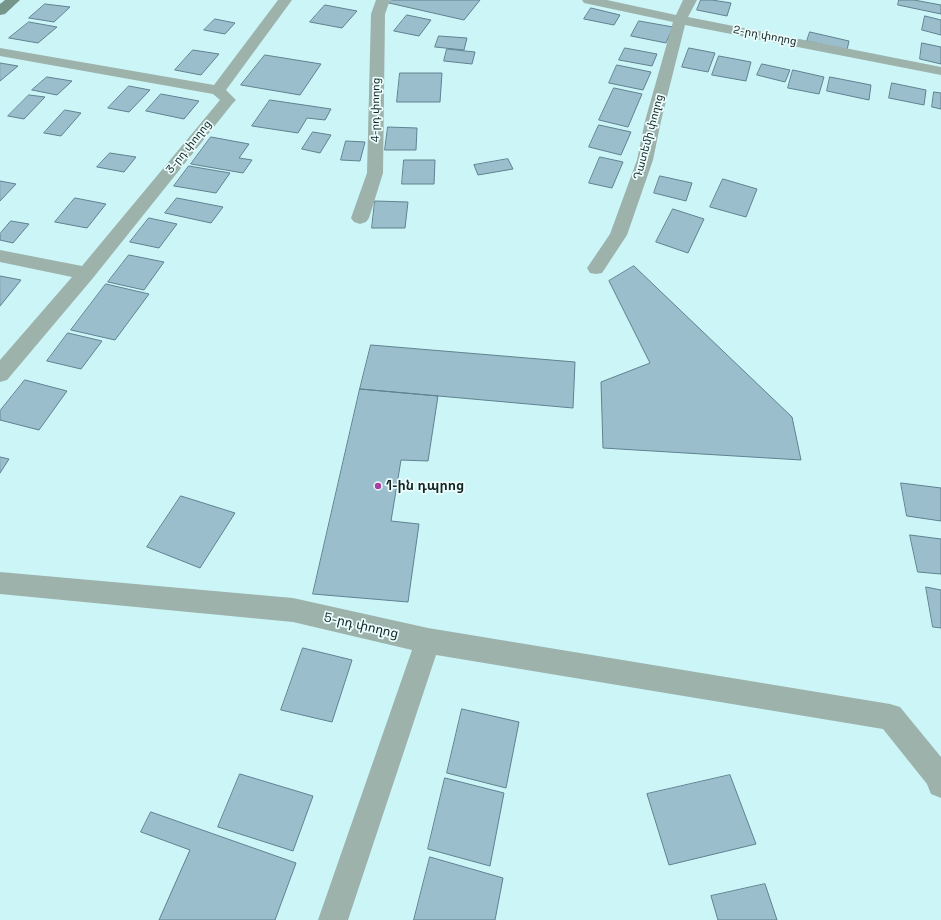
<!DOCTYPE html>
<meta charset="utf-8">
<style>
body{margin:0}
canvas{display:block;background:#cbf5f7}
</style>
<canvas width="941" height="920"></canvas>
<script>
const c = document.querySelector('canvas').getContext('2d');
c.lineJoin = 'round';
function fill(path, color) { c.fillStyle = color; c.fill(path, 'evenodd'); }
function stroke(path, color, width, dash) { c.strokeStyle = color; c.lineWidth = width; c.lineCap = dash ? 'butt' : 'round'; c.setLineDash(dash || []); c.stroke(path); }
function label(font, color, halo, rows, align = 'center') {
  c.font = font + ' "Space Grotesk","Noto Sans Armenian",sans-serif'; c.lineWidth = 3.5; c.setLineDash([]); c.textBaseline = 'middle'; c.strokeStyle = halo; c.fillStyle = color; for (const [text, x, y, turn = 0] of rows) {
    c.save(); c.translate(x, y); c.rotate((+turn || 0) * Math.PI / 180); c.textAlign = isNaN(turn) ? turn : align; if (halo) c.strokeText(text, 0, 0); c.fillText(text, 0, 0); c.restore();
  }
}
const building = new Path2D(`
 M 392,0 L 480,0 L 464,20 L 389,3 Z
 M 701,0 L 712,0 L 731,3 L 727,16 L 697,10 Z
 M 899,0 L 914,0 L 941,5 L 941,14 L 898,5 Z
 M 45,4 L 70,7 L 54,22 L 29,18 Z
 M 325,5 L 357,11 L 342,28 L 310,22 Z
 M 591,8 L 620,15 L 614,25 L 584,19 Z
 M 407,15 L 431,20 L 419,36 L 394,31 Z
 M 925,16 L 941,20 L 941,35 L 922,30 Z
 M 215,19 L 235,23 L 225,34 L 204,30 Z
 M 639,21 L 673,27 L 666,43 L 631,36 Z
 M 29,22 L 57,27 L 38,43 L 9,38 Z
 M 810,32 L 849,41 L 847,50 L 807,41 Z
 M 439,36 L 467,38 L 464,50 L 435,47 Z
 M 922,43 L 941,47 L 941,64 L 920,59 Z
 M 625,48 L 657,54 L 652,66 L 619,60 Z
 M 689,48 L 715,53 L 708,72 L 682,67 Z
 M 447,49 L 475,52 L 472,64 L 444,61 Z
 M 193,50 L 219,54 L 201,75 L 175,70 Z
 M 265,55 L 321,64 L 300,95 L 241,85 Z
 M 719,56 L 751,62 L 746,81 L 712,75 Z
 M 0,63 L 18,66 L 0,81 Z
 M 762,64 L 790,70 L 785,82 L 757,75 Z
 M 617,65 L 651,72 L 643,90 L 609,83 Z
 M 793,70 L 824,77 L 819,94 L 788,88 Z
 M 400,73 L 442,73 L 440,102 L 397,102 Z
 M 47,77 L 72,81 L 57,95 L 32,90 Z
 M 830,77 L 871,85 L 869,100 L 827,91 Z
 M 892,83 L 926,90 L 924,105 L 889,98 Z
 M 129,86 L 150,90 L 129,112 L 108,108 Z
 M 614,88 L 642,94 L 628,127 L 599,120 Z
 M 934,92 L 941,93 L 941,109 L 932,107 Z
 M 161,94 L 199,101 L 184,119 L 146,111 Z
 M 29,95 L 45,97 L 24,119 L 8,116 Z
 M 270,100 L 331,109 L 325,120 L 307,118 L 298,133 L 252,126 Z
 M 65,110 L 81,113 L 61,136 L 44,133 Z
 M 599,125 L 631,132 L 621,155 L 589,147 Z
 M 388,127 L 417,128 L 416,150 L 385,150 Z
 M 313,132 L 331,135 L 320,153 L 302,149 Z
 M 211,137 L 249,144 L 239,158 L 252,160 L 243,173 L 191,164 Z
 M 346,141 L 365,142 L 360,161 L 341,160 Z
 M 110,153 L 136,157 L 124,172 L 97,167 Z
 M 600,157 L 623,162 L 612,188 L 589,183 Z
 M 508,159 L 513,169 L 478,175 L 474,165 Z
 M 404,160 L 435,160 L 434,184 L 402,184 Z
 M 189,166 L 230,173 L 216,193 L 174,186 Z
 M 660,176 L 692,183 L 686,201 L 654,193 Z
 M 723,179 L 757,189 L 746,217 L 710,207 Z
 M 0,181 L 16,184 L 0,201 Z
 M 75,198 L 106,204 L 87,228 L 55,222 Z
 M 177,198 L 223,207 L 211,223 L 165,213 Z
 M 375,201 L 408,202 L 405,228 L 372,228 Z
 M 673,209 L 704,219 L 688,253 L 656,242 Z
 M 149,218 L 177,224 L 159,248 L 130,242 Z
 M 11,221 L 29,224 L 13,243 L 0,240 L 0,234 Z
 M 129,255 L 164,262 L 144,290 L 108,282 Z
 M 634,266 L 792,417 L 801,460 L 603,448 L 601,382 L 650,363 L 609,281 Z
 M 0,276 L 21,280 L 0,306 Z
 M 106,284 L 149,294 L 115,340 L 71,330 Z
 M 68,333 L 102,341 L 81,369 L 47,361 Z
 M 371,345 L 575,362 L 573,408 L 360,389 Z
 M 25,380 L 67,391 L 39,430 L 0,420 L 0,411 Z
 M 360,389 L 438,396 L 428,461 L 401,460 L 391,521 L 419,524 L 408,602 L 313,594 Z
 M 0,457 L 9,459 L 0,473 Z
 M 901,483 L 941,488 L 941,521 L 907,516 Z
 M 181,496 L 235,513 L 200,568 L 147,547 Z
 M 910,535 L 941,539 L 941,574 L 918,572 Z
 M 926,587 L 941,590 L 941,628 L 933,627 Z
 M 303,648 L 352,660 L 332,722 L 281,710 Z
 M 462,709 L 519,722 L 506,788 L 447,773 Z
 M 240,774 L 313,796 L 293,851 L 218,827 Z
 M 730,775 L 756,844 L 669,865 L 647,794 Z
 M 445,778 L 504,793 L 490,866 L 428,849 Z
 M 151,812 L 296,863 L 275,920 L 159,920 L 190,850 L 141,832 Z
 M 430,857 L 503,878 L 495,920 L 414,920 Z
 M 765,884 L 777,920 L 718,920 L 711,896 Z`);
const minor = new Path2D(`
 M 278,0 L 292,0 L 226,90 L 236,100 L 233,103 L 93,278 L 7,380 L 0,382 L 0,360 L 72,277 L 0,262 L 0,250 L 82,266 L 220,100 L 213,94 L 0,56 L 0,48 L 214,85 Z
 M 376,0 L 390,0 L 385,14 L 383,173 L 369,218 L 366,222 L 360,224 L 354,222 L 351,218 L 367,173 L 371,14 Z
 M 582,0 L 607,0 L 676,15 L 683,0 L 697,0 L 688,17 L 941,67 L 941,75 L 685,25 L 661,121 L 653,160 L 627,235 L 602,273 L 596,274 L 590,273 L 587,268 L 610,234 L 637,160 L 645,121 L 673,22 L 584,3 Z
 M 0,572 L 293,598 L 428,628 L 890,704 L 900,707 L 941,757 L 941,798 L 931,794 L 927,784 L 883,729 L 436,655 L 348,920 L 318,920 L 412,650 L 293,622 L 0,594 Z`);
const secondary = new Path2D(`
 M 5,0 L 20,0 L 5,14 L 0,15 L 0,4 Z`);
const markers = [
 [378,486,4,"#a540a4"]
];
const farStreetnames = [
 ["2-րդ փողոց",765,36,11],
 ["4-րդ փողոց",376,110,-89],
 ["Դատեմի փողոց",649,137,-75],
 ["3-րդ փողոց",189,147,-51]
];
const poiNames = [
 ["1-ին դպրոց",386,486]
];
const streetNames = [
 ["5-րդ փողոց",361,626,13]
];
fill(building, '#9bbecd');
stroke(building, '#608290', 1);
fill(minor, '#9db2ab');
fill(secondary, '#76968c');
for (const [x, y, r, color] of markers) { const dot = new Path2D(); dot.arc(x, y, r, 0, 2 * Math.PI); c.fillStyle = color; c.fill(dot); stroke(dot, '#ecfdfd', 1.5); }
label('11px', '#152525', '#ecfdfd', farStreetnames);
label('bold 13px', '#152525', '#ecfdfd', poiNames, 'left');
label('13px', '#152525', '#ecfdfd', streetNames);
</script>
